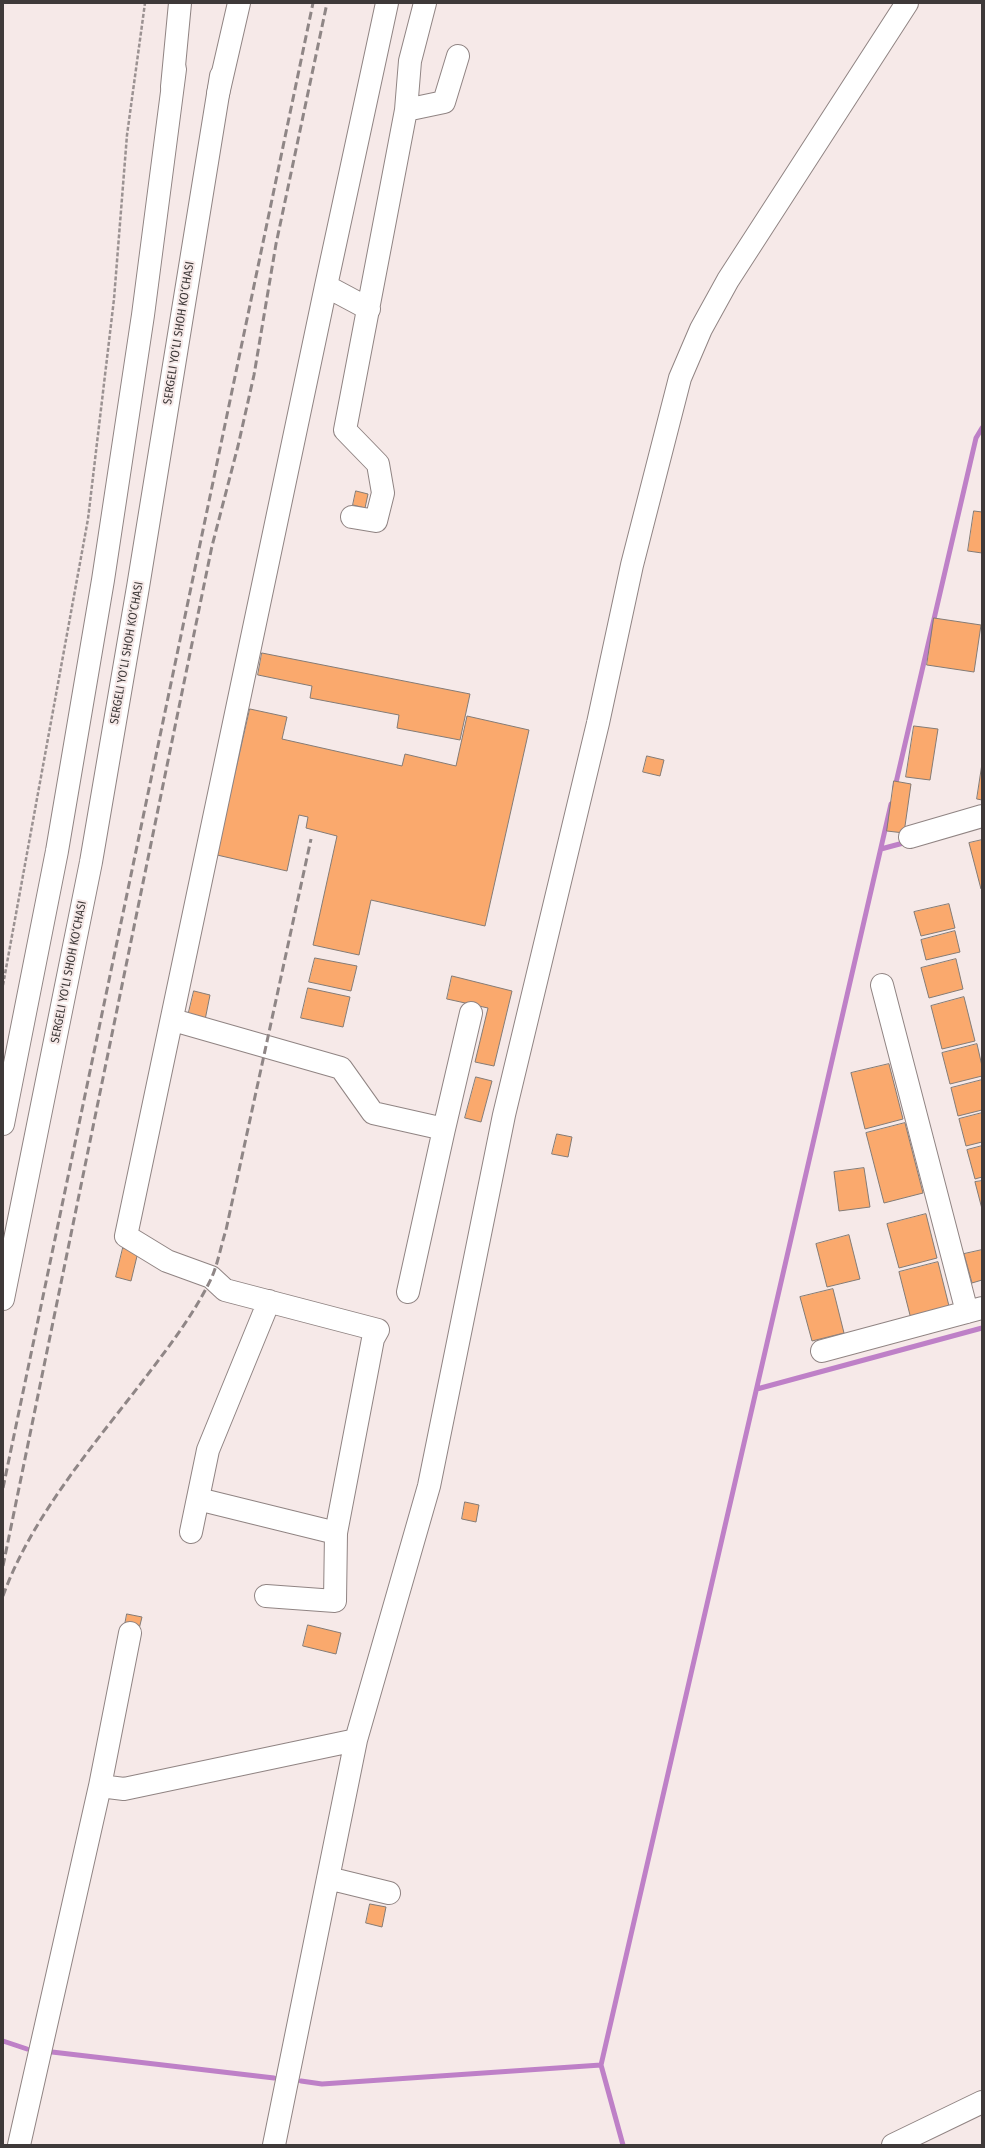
<!DOCTYPE html>
<meta charset="utf-8">
<style>
body{margin:0}
#map{position:relative;width:985px;height:2148px;overflow:hidden;background:#f6e9e8;font-family:"Fira Sans Condensed",sans-serif}
canvas{display:block}
.frame{position:absolute;inset:0;border:4px solid #3e3939;pointer-events:none}
</style>
<div id="map">
<canvas width="985" height="2148"></canvas>
<div class="frame"></div>
</div>
<script>
const c = document.querySelector('canvas').getContext('2d');
c.lineJoin = 'round';
function stroke(path, color, width, dash) { c.strokeStyle = color; c.lineWidth = width; c.lineCap = dash ? 'butt' : 'round'; c.setLineDash(dash || []); c.stroke(path); }
function fill(path, color) { c.fillStyle = color; c.fill(path, 'evenodd'); }
function label(font, color, halo, rows, align = 'center') {
  c.font = font + ' "Fira Sans Condensed",sans-serif'; c.lineWidth = 4; c.setLineDash([]); c.textBaseline = 'middle'; c.strokeStyle = halo; c.fillStyle = color; for (const [text, x, y, turn = 0] of rows) {
    c.save(); c.translate(x, y); c.rotate((+turn || 0) * Math.PI / 180); c.textAlign = isNaN(turn) ? turn : align; if (halo) c.strokeText(text, 0, 0); c.fillText(text, 0, 0); c.restore();
  }
}
const stream = new Path2D(`
 M 895,787 L 976,438 L 982,428
 M 881,849 L 907,842
 M 757,1389 L 982,1328
 M 3,2041 L 27,2049
 M 52,2052 L 274,2078
 M 301,2081 L 322,2084 L 601,2065
 M 623,2145 L 601,2065 L 891,804`);
const building = new Path2D(`
 M 356,491 L 368,494 L 365,508 L 353,505 Z
 M 974,511 L 982,512 L 982,553 L 968,551 Z
 M 934,618 L 981,625 L 974,672 L 927,665 Z
 M 262,653 L 470,694 L 460,740 L 397,728 L 399,715 L 310,698 L 312,686 L 258,675 Z
 M 250,709 L 287,717 L 282,739 L 402,766 L 405,754 L 456,766 L 467,716 L 529,730 L 485,926 L 371,900 L 359,955 L 313,945 L 337,836 L 306,828 L 308,817 L 299,815 L 287,871 L 217,855 Z
 M 914,726 L 938,729 L 930,780 L 906,777 Z
 M 647,756 L 664,760 L 660,776 L 643,772 Z
 M 982,764 L 982,800 L 977,799 Z
 M 894,781 L 911,784 L 904,833 L 887,831 Z
 M 982,840 L 982,889 L 981,889 L 969,843 Z
 M 949,904 L 955,928 L 921,936 L 914,912 Z
 M 955,931 L 960,952 L 926,960 L 921,940 Z
 M 315,958 L 357,966 L 351,991 L 309,982 Z
 M 956,959 L 963,989 L 929,998 L 921,968 Z
 M 452,976 L 512,991 L 494,1066 L 475,1062 L 488,1008 L 447,999 Z
 M 308,988 L 350,997 L 343,1027 L 301,1018 Z
 M 194,991 L 210,995 L 205,1020 L 188,1016 Z
 M 964,997 L 975,1041 L 942,1049 L 931,1006 Z
 M 977,1044 L 982,1066 L 982,1076 L 950,1084 L 942,1053 Z
 M 889,1064 L 903,1119 L 865,1129 L 851,1073 Z
 M 476,1077 L 492,1081 L 481,1122 L 465,1118 Z
 M 982,1080 L 982,1110 L 958,1116 L 951,1088 Z
 M 982,1113 L 982,1142 L 966,1146 L 959,1119 Z
 M 905,1123 L 923,1193 L 884,1203 L 866,1133 Z
 M 557,1134 L 572,1137 L 568,1157 L 552,1154 Z
 M 982,1146 L 982,1177 L 975,1179 L 967,1150 Z
 M 864,1168 L 870,1207 L 839,1211 L 834,1172 Z
 M 982,1181 L 982,1209 L 975,1182 Z
 M 926,1214 L 937,1258 L 899,1268 L 887,1224 Z
 M 849,1235 L 860,1279 L 827,1287 L 816,1244 Z
 M 123,1248 L 138,1252 L 131,1281 L 116,1277 Z
 M 982,1250 L 982,1280 L 972,1283 L 964,1254 Z
 M 938,1262 L 950,1310 L 911,1319 L 899,1272 Z
 M 833,1289 L 844,1333 L 812,1341 L 800,1297 Z
 M 465,1502 L 479,1505 L 476,1522 L 462,1519 Z
 M 127,1614 L 142,1617 L 138,1633 L 124,1630 Z
 M 308,1625 L 341,1633 L 336,1654 L 303,1646 Z
 M 370,1904 L 386,1907 L 382,1927 L 366,1923 Z`);
const path = new Path2D(`
 M 3,985 L 88,519 L 114,299 L 127,135 L 145,3`);
const minor = new Path2D(`
 M 406,110 L 444,102 L 458,56
 M 326,286 L 369,309
 M 352,517 L 376,521 L 383,493 L 378,464 L 345,430 L 406,110 L 410,61 L 425,3
 M 910,837 L 982,816
 M 882,985 L 967,1312
 M 173,1020 L 341,1068 L 373,1113 L 444,1129 L 408,1292
 M 444,1129 L 471,1013
 M 822,1351 L 982,1308
 M 198,1499 L 336,1533
 M 191,1532 L 208,1450 L 269,1301
 M 266,1596 L 335,1601 L 336,1533 L 373,1339 L 378,1330 L 225,1290 L 211,1277 L 167,1261 L 126,1236 L 326,286 L 387,3
 M 130,1633 L 100,1786 L 124,1789 L 356,1740
 M 328,1878 L 389,1893
 M 19,2145 L 100,1786
 M 274,2145 L 356,1740 L 429,1486 L 504,1115 L 598,723 L 632,565 L 680,378 L 701,329 L 728,280 L 907,3
 M 893,2145 L 982,2102`);
const major = new Path2D(`
 M 3,1124 L 57,851 L 103,580 L 143,315 L 175,69
 M 3,1299 L 91,862 L 138,587 L 221,76`);
const highway = new Path2D(`
 M 172,87 L 180,3
 M 218,94 L 239,3`);
const rail = new Path2D(`
 M 3,1488 L 313,3
 M 3,1566 L 212,546 L 238,446 L 254,375 L 276,244 L 327,3
 M 3,1596 C 31,1518 92,1447 142,1382 C 167,1349 193,1316 211,1279 C 218,1264 221,1245 226,1230 L 311,839`);
const streetNames = [
 ["SERGELI YO‘LI SHOH KO‘CHASI",179,333,-81],
 ["SERGELI YO‘LI SHOH KO‘CHASI",127,653,-80],
 ["SERGELI YO‘LI SHOH KO‘CHASI",69,972,-79]
];
stroke(stream, '#be80c7', 5);
fill(building, '#faa96d');
stroke(building, '#847b75', 1);
stroke(minor, '#908483', 24);
stroke(major, '#908483', 24);
stroke(highway, '#908483', 24);
stroke(path, '#9b9292', 2.5, [4, 2]);
stroke(minor, '#fff', 22);
stroke(major, '#fff', 22);
stroke(highway, '#fff', 22);
stroke(rail, '#8f8686', 3, [8, 4]);
label('12px', '#3e3939', '#f6e9e8', streetNames);
</script>
